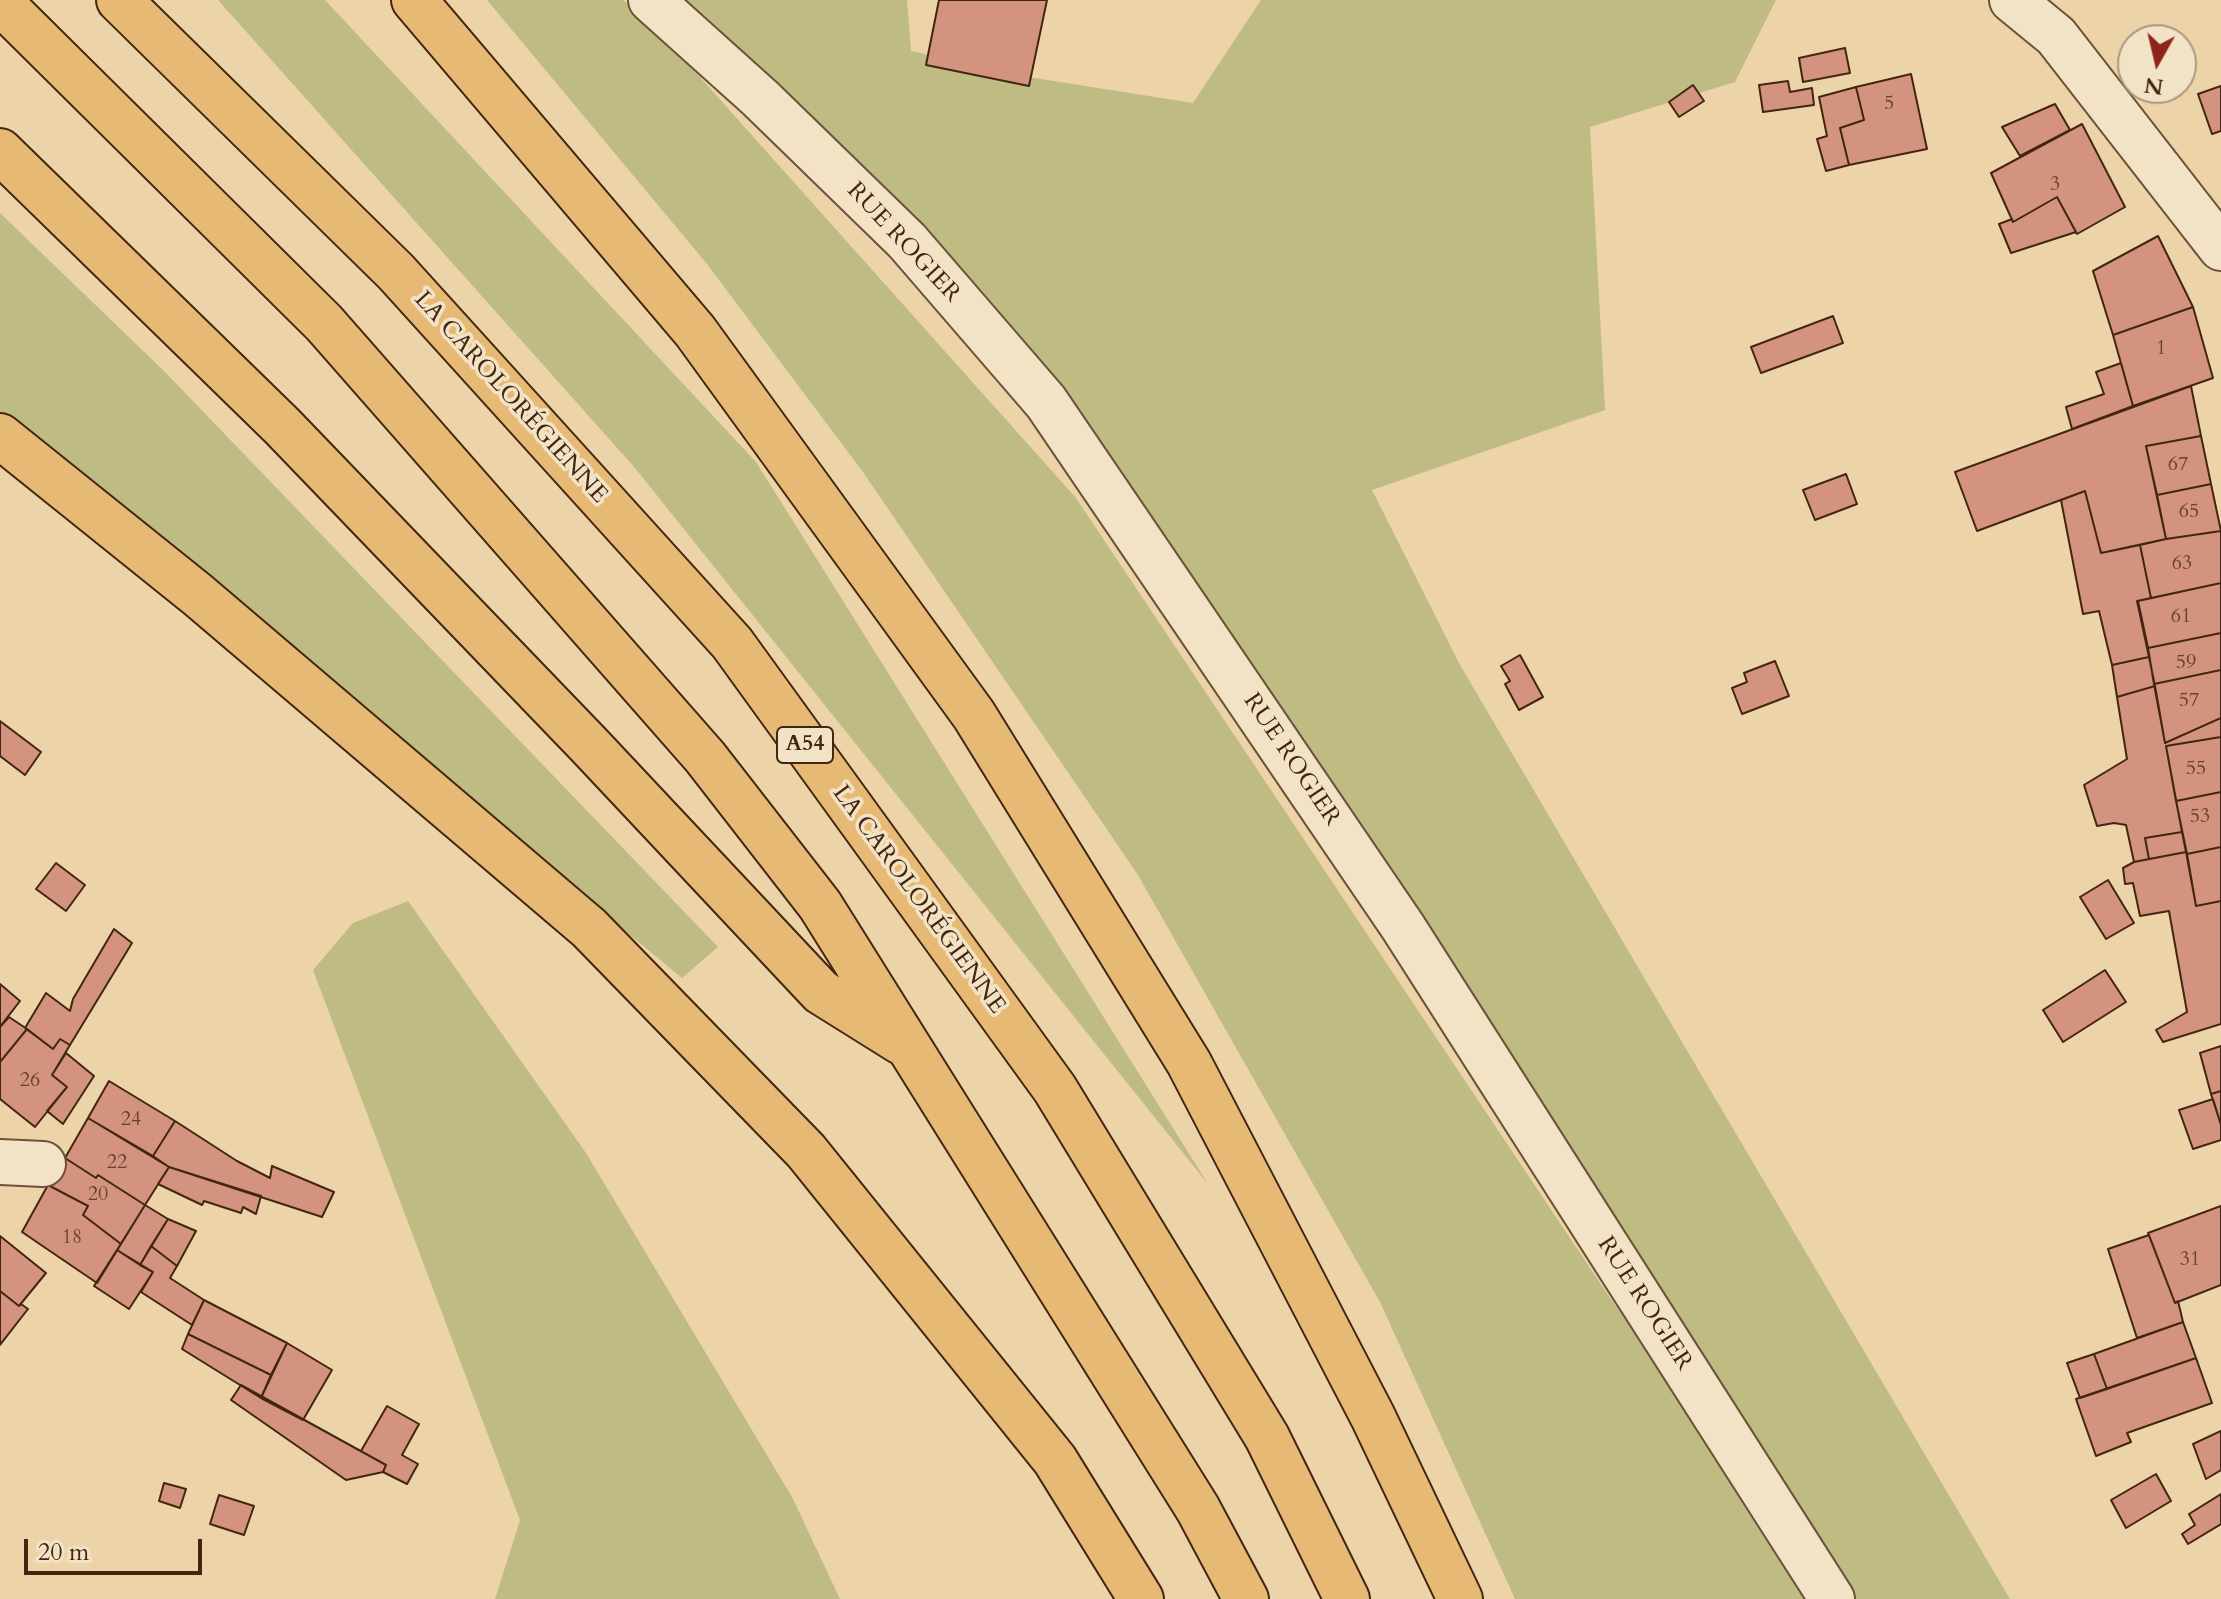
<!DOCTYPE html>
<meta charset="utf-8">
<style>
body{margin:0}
#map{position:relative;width:2221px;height:1599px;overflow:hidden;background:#ecd4a8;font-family:Cardo,serif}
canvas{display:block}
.north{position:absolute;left:2117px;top:24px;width:80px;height:80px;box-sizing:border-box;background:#f3e3c6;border:2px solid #ac977e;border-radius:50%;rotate:188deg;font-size:22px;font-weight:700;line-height:32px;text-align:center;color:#422612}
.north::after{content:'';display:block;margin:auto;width:28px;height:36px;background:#8f2418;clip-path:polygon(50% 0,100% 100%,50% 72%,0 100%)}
.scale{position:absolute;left:24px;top:1539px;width:178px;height:36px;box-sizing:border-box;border:4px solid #422612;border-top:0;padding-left:10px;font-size:24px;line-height:28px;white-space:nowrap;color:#422612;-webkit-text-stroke:6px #f3e3c6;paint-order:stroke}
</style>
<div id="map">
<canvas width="2221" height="1599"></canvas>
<div class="north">N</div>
<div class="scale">20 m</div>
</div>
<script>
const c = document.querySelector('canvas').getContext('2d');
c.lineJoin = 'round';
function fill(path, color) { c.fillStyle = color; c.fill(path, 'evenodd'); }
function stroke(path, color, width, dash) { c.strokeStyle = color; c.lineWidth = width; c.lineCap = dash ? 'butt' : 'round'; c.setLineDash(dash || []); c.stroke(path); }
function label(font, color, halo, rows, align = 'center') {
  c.font = font + ' Cardo,serif'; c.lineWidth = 7; c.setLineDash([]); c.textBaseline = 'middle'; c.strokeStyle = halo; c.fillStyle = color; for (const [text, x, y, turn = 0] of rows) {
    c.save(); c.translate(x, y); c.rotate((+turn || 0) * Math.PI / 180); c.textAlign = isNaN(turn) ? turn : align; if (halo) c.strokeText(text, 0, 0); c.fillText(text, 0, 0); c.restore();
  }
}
const green = new Path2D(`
 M 218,0 L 325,0 L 756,462 L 1208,1184 L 635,468 Z
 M 487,0 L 623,0 L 648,19 L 1076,498 L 1606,1292 L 1822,1599 L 1515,1599 L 1380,1302 L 1138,875 L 863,472 L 707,264 Z
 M 650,0 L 907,0 L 911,51 L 1022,76 L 1193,103 L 1261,0 L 1776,0 L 1735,82 L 1590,127 L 1605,410 L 1372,490 L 1460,665 L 2010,1599 L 1832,1599 L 1125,516 L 788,126 Z
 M 0,213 L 165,372 L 718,947 L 682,978 L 0,414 Z
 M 408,901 L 586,1153 L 792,1497 L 840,1599 L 495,1599 L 520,1520 L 313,970 L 353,923 Z`);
const building = new Path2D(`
 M 939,0 L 1047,0 L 1029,86 L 926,65 Z
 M 1845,48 L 1850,73 L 1803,82 L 1799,58 Z
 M 1911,74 L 1927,149 L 1849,165 L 1840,128 L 1864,120 L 1856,87 Z
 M 1788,81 L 1790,92 L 1812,88 L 1814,105 L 1763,112 L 1759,85 Z
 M 1693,85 L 1704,101 L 1679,117 L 1669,102 Z
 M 2221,86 L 2221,131 L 2212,134 L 2198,94 Z
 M 1856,87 L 1864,120 L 1840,128 L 1849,165 L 1826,171 L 1817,139 L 1827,136 L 1819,97 Z
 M 2055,104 L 2070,130 L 2020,156 L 2002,127 Z
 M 2082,124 L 2125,207 L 2077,234 L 2057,197 L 2013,222 L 1991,173 Z
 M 2057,197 L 2076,232 L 2011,253 L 1999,224 L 2012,219 L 2013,222 Z
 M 2158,236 L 2193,307 L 2113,335 L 2093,271 Z
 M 2193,307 L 2213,378 L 2133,406 L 2113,335 Z
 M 1833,316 L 1843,343 L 1761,373 L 1751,347 Z
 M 2121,363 L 2133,406 L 2072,429 L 2066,407 L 2104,394 L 2096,372 Z
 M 2191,386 L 2201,436 L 2146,446 L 2166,539 L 2101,553 L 2085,491 L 1977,531 L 1955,472 Z
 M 2201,436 L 2211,484 L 2157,495 L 2146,446 Z
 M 1846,474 L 1857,504 L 1815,520 L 1803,490 Z
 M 2211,484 L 2221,531 L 2166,539 L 2157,495 Z
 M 2085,491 L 2101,553 L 2140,545 L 2151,598 L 2137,601 L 2149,657 L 2112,665 L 2099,611 L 2083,614 L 2061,500 Z
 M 2221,531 L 2221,583 L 2151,598 L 2140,545 L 2166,539 Z
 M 2221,583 L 2221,633 L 2148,648 L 2138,601 Z
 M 2221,633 L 2221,670 L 2154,684 L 2148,648 Z
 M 1520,655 L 1543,697 L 1519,710 L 1505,684 L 1510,681 L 1501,666 Z
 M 2149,657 L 2155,686 L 2117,697 L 2112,665 Z
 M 1775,661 L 1789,696 L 1742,714 L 1732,688 L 1747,682 L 1744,673 Z
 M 2221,670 L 2221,718 L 2165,743 L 2154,684 Z
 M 2155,686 L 2165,743 L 2221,718 L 2221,737 L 2166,746 L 2182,832 L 2145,838 L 2149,859 L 2134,862 L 2126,825 L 2114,823 L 2097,826 L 2084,785 L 2127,759 L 2117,697 Z
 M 0,721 L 41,752 L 25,775 L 0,756 Z
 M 2221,737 L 2221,792 L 2176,801 L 2166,746 Z
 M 2221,792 L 2221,847 L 2187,854 L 2176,801 Z
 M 2182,832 L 2186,852 L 2149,859 L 2145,838 Z
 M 2221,847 L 2221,901 L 2196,906 L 2187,854 Z
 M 2186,852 L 2196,906 L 2221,901 L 2221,1024 L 2163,1042 L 2156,1030 L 2187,1012 L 2169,911 L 2140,916 L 2133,883 L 2125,884 L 2123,868 L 2134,862 Z
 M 56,863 L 85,885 L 66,911 L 36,889 Z
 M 2108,880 L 2134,923 L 2106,939 L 2080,897 Z
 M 114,929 L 132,943 L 70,1045 L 60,1039 L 53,1049 L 25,1028 L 46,993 L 70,1011 L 73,999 Z
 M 2105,970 L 2126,1002 L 2063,1042 L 2043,1010 Z
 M 0,984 L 20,1001 L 0,1027 Z
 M 9,1017 L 27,1029 L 0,1062 L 0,1027 Z
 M 27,1029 L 53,1049 L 60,1039 L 70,1045 L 52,1075 L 67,1087 L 35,1127 L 0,1099 L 0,1062 Z
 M 2221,1046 L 2221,1091 L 2211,1094 L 2200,1053 Z
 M 66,1053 L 94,1076 L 63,1124 L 47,1111 L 67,1087 L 52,1075 Z
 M 109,1081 L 175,1121 L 153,1156 L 88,1118 Z
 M 2221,1091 L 2221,1125 L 2211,1094 Z
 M 2213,1099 L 2221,1125 L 2221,1140 L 2193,1149 L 2179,1110 Z
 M 88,1118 L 169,1167 L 145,1205 L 98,1175 L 96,1178 L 65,1158 Z
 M 175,1121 L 237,1161 L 270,1178 L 272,1166 L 334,1192 L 322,1217 L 169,1167 L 153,1156 Z
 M 65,1158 L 96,1178 L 98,1175 L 145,1205 L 121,1244 L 83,1215 L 88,1206 L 48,1185 Z
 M 169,1167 L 261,1196 L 256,1214 L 243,1207 L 241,1213 L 204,1201 L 202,1205 L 158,1184 Z
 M 48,1185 L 88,1206 L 83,1215 L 121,1244 L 97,1283 L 22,1232 Z
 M 145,1205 L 168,1219 L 140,1265 L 117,1250 Z
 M 2221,1206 L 2221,1285 L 2175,1303 L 2148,1233 Z
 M 168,1219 L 196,1231 L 177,1266 L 151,1246 Z
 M 2149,1235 L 2175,1303 L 2178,1301 L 2183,1322 L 2137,1338 L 2108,1249 Z
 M 0,1236 L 46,1273 L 19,1306 L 0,1291 Z
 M 151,1246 L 177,1266 L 170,1278 L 204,1300 L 192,1325 L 141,1292 L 153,1272 L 140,1265 Z
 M 117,1250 L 153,1272 L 129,1309 L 94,1286 Z
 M 0,1291 L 19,1306 L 21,1304 L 28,1309 L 0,1345 Z
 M 204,1300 L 287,1343 L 271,1375 L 188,1334 Z
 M 2183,1322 L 2196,1358 L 2107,1389 L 2094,1354 Z
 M 188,1334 L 271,1375 L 261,1398 L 182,1349 Z
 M 287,1343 L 332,1370 L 303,1420 L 261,1398 Z
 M 2094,1354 L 2107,1389 L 2080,1398 L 2067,1363 Z
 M 2196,1358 L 2212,1403 L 2127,1433 L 2131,1442 L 2096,1456 L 2076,1399 Z
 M 241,1385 L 386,1465 L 383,1472 L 346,1480 L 231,1400 Z
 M 387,1406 L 419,1424 L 402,1455 L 418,1464 L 407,1484 L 383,1472 L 386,1465 L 361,1451 Z
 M 2221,1431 L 2221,1470 L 2206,1479 L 2193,1444 Z
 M 2156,1474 L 2171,1501 L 2126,1528 L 2111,1500 Z
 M 164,1483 L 186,1489 L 180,1508 L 159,1501 Z
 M 2221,1494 L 2221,1524 L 2188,1544 L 2182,1534 L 2195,1525 L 2189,1514 Z
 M 219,1495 L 254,1506 L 244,1535 L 210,1524 Z`);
const minor = new Path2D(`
 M 651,0 L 760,98 L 907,241 L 1046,402 L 1403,927 L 1832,1599
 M 2012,0 L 2056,36 L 2221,248
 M 0,1162 L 43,1164`);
const motorway = new Path2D(`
 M 119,0 L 396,272 L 732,643 L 1055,1089 L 1267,1437 L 1347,1599
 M 414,0 L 695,331 L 974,715 L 1189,1063 L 1373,1417 L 1460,1599
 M 0,2 L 324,323 L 705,757 L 820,905 L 1198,1509 L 1246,1599
 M 0,151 L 282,426 L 590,746 L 821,992 L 901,1042
 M 0,436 L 198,595 L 589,928 L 806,1151 L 1055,1460 L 1141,1599`);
const numberNames = [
 ["5",1889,104],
 ["3",2055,185],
 ["1",2161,349],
 ["67",2178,465],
 ["65",2189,512],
 ["63",2182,564],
 ["61",2181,617],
 ["59",2186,663],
 ["57",2189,701],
 ["55",2196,769],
 ["53",2200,817],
 ["26",30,1081],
 ["24",131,1120],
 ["22",117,1163],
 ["20",98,1195],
 ["18",72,1238],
 ["31",2190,1260]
];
const shields = [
 [805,745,56]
];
const shieldNames = [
 ["A54",805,745]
];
const streetNames = [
 ["RUE ROGIER",903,243,47],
 ["LA CAROLORÉGIENNE",510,398,48],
 ["RUE ROGIER",1291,760,56],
 ["LA CAROLORÉGIENNE",918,900,54],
 ["RUE ROGIER",1644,1304,57]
];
fill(green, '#bebb83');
fill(building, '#d4937f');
stroke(building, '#422612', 2);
stroke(minor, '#6c5238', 48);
stroke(motorway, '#422612', 48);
stroke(minor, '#f3e3c6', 44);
stroke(motorway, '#e6ba74', 44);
label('20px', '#66412d', null, numberNames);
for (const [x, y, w] of shields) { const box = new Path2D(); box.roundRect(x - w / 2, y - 18, w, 36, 6); c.fillStyle = '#f3e3c6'; c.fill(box); stroke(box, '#422612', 2); }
label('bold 22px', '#422612', null, shieldNames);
label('24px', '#422612', '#f3e3c6', streetNames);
</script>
